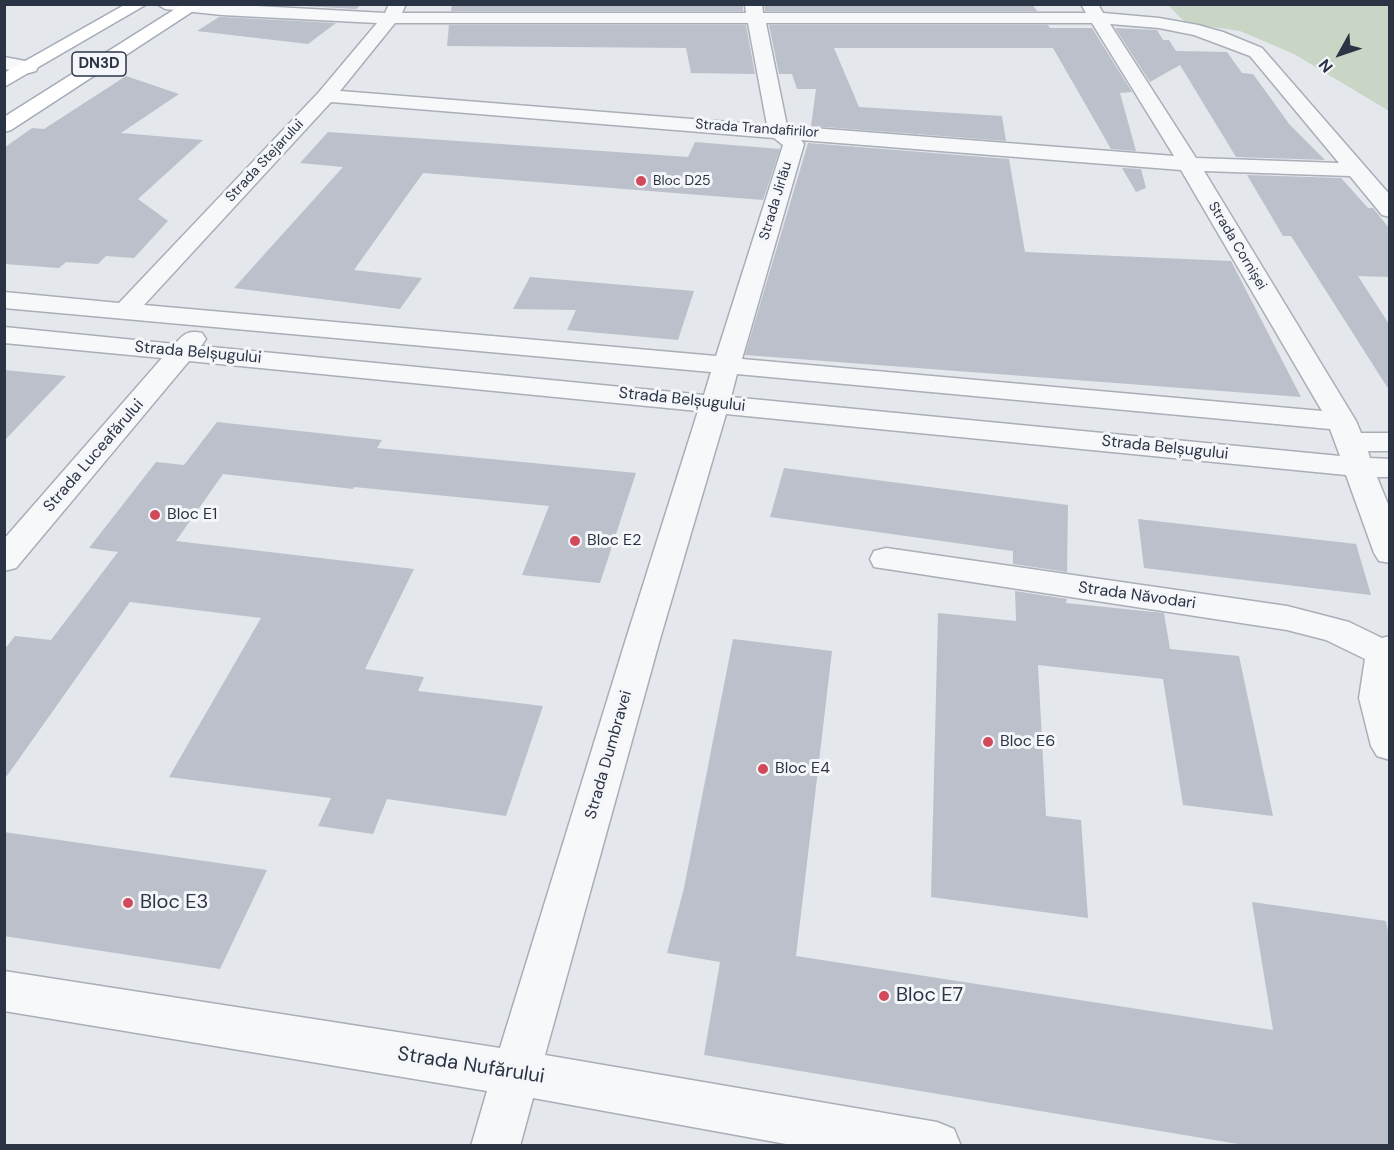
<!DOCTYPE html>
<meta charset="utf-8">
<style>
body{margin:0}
#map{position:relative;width:1394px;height:1150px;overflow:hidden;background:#e4e7ec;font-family:"DM Sans",sans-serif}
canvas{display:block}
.frame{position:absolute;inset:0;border:6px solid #2b3445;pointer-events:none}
.north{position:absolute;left:1310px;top:24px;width:60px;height:60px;-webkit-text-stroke:4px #f4f6f9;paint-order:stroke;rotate:230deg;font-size:16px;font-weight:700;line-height:24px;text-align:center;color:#2b3445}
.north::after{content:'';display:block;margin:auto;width:21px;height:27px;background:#2b3445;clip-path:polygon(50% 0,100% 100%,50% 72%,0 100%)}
</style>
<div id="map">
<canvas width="1394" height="1150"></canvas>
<div class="frame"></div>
<div class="north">N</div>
</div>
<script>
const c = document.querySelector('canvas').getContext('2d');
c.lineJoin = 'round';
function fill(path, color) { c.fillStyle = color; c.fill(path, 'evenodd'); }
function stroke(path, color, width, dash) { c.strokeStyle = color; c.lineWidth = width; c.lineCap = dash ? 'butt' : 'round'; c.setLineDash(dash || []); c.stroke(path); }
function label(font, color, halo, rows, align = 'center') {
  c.font = font + ' "DM Sans",sans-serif'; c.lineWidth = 6; c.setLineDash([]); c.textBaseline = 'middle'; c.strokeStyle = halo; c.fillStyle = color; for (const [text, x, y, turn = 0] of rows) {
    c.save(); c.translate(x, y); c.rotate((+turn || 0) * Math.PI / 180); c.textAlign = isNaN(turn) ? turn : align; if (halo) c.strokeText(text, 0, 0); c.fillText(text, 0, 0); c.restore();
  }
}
const green = new Path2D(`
 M 1168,5 L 1389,5 L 1389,111 L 1294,54 L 1240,31 L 1186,23 Z`);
const building = new Path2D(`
 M 270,4 L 362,4 L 356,9 Z
 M 452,4 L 743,4 L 743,11 L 451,11 Z
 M 764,4 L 1032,4 L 1037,11 L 765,11 Z
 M 219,17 L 222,17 L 336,23 L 308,44 L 197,31 Z
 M 449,25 L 746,25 L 755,74 L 691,73 L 686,48 L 447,46 Z
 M 769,25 L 1048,25 L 1050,28 L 1092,28 L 1132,92 L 1120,93 L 1136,151 L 1111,149 L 1053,48 L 834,48 L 859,107 L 1002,116 L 1006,141 L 811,126 L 816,89 L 797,89 L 792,74 L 779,74 Z
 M 1115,28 L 1157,30 L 1163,40 L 1169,40 L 1176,51 L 1227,52 L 1242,73 L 1253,74 L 1290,125 L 1325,160 L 1236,157 L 1180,65 L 1150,82 Z
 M 126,76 L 179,94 L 121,133 L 203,140 L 138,199 L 168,221 L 134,258 L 106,256 L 98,264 L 66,262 L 59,268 L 4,264 L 4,148 L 32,128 L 44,129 Z
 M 328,132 L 688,157 L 695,142 L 780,149 L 763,200 L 423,173 L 354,270 L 422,278 L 400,309 L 234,288 L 343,167 L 300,163 Z
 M 808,143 L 1009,159 L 1025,252 L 1231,261 L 1301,397 L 745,355 Z
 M 1122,168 L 1141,169 L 1146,188 L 1136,192 Z
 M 1247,175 L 1341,178 L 1368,208 L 1373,208 L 1389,228 L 1389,277 L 1358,276 L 1389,324 L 1389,390 L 1291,236 L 1283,236 Z
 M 530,277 L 589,282 L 694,291 L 678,340 L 567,330 L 576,310 L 513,309 Z
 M 4,370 L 66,376 L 4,441 Z
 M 217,422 L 382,440 L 377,448 L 636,473 L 600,583 L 522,575 L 549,506 L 354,487 L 353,489 L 223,474 L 176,541 L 414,569 L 365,669 L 424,677 L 418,691 L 543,706 L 506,816 L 387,799 L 373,834 L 318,826 L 331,798 L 169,777 L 261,618 L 130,602 L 4,780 L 4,650 L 15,636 L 51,640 L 118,552 L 89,548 L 156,462 L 184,465 Z
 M 784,468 L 1068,505 L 1067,572 L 1013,564 L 1013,551 L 770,517 Z
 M 1138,519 L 1356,544 L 1371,595 L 1144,568 Z
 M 1015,591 L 1067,599 L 1066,603 L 1164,613 L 1170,649 L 1239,656 L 1273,816 L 1183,805 L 1163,679 L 1038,665 L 1046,816 L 1081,820 L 1088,918 L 931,897 L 938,613 L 1016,621 Z
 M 733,639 L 832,651 L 796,956 L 1273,1030 L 1252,902 L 1386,921 L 1389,935 L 1389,1146 L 1250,1146 L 704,1055 L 720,962 L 667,953 L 684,888 Z
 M 4,832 L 267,870 L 220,969 L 4,936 Z`);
const street = new Path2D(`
 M 157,4 L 219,4 L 385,13 L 389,4 L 406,4 L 402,13 L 746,13 L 745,4 L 762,4 L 763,13 L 1086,13 L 1081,4 L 1098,4 L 1103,13 L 1159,18 L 1198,25 L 1223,32 L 1262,48 L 1390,195 L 1390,217 L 1382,215 L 1350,176 L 1204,171 L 1356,421 L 1361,433 L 1390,433 L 1390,451 L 1368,451 L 1370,458 L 1390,459 L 1390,477 L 1377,477 L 1390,509 L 1390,563 L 1379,561 L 1374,553 L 1346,475 L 726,414 L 660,639 L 545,1055 L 937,1122 L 954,1129 L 961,1146 L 797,1146 L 533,1098 L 520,1146 L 471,1146 L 487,1091 L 4,1011 L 4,971 L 500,1048 L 626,639 L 698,411 L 189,361 L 16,568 L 4,571 L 4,539 L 162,358 L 4,343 L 4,327 L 175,344 C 184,333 189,330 202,333 L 206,339 L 201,346 L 704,395 L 711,372 L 4,308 L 4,292 L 119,303 L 319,92 L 377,23 L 222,15 L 165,9 ZM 395,23 L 748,23 L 767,125 L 340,91 ZM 766,23 L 1092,23 L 1174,156 L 787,126 ZM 1110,24 L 1159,28 L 1194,35 L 1250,56 L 1339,163 L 1196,158 ZM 331,102 L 774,138 L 783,145 L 716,356 L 144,305 ZM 801,140 L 1181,170 L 1322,411 L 742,359 L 804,144 ZM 737,374 L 1330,429 L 1340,456 L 731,397 Z
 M 4,57 L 36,63 L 38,67 L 36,71 L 29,73 L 4,69 Z
 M 886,548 L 1287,606 L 1349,622 L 1382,638 L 1390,636 L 1390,760 L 1377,756 L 1371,746 L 1359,698 L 1365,659 L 1326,640 L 1287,630 L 874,567 L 870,559 L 874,551 Z`);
const primary = new Path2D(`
 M 126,4 L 147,4 L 4,87 L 4,73 Z
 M 183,4 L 204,4 L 11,130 L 4,132 L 4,117 Z`);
const markers = [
 [641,181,6,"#d1495b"],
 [155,515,6,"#d1495b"],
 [575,541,6,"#d1495b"],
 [988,742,6,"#d1495b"],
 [763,769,6,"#d1495b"],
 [128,903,6,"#d1495b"],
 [884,996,6,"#d1495b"]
];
const farStreetnames = [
 ["Strada Trandafirilor",757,129,4],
 ["Strada Stejarului",265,161,-47],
 ["Strada Jirlău",776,201,-73],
 ["Strada Cornișei",1237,246,59]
];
const farPoinames = [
 ["Bloc D25",653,181]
];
const shields = [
 [99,64,54]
];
const shieldNames = [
 ["DN3D",99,64]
];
const streetNames = [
 ["Strada Belșugului",198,353,5],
 ["Strada Belșugului",682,400,6],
 ["Strada Belșugului",1165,448,6],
 ["Strada Luceafărului",94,456,-49],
 ["Strada Năvodari",1137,596,8],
 ["Strada Dumbravei",609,755,-74]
];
const poiNames = [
 ["Bloc E1",167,515],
 ["Bloc E2",587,541],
 ["Bloc E6",1000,742],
 ["Bloc E4",775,769]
];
const nearPoinames = [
 ["Bloc E3",140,903],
 ["Bloc E7",896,996]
];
const nearStreetnames = [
 ["Strada Nufărului",471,1066,9]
];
fill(green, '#c9d6c5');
fill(building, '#bbc0ca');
stroke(street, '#a9aeb7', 3);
stroke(primary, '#a3abb8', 3);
fill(street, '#f7f8fa');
fill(primary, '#fff');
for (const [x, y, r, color] of markers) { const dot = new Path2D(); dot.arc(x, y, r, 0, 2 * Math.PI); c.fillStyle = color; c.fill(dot); stroke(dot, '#f4f6f9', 2); }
label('14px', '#2b3445', '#f4f6f9', farStreetnames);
label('14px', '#2b3445', '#f4f6f9', farPoinames, 'left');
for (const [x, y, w] of shields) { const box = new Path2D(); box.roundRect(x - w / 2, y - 12, w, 24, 4.5); c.fillStyle = '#f4f6f9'; c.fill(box); stroke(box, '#2b3445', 1.5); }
label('bold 15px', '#2b3445', null, shieldNames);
label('16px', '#2b3445', '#f4f6f9', streetNames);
label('16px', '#2b3445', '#f4f6f9', poiNames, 'left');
label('20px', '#2b3445', '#f4f6f9', nearPoinames, 'left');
label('20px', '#2b3445', '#f4f6f9', nearStreetnames);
</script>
